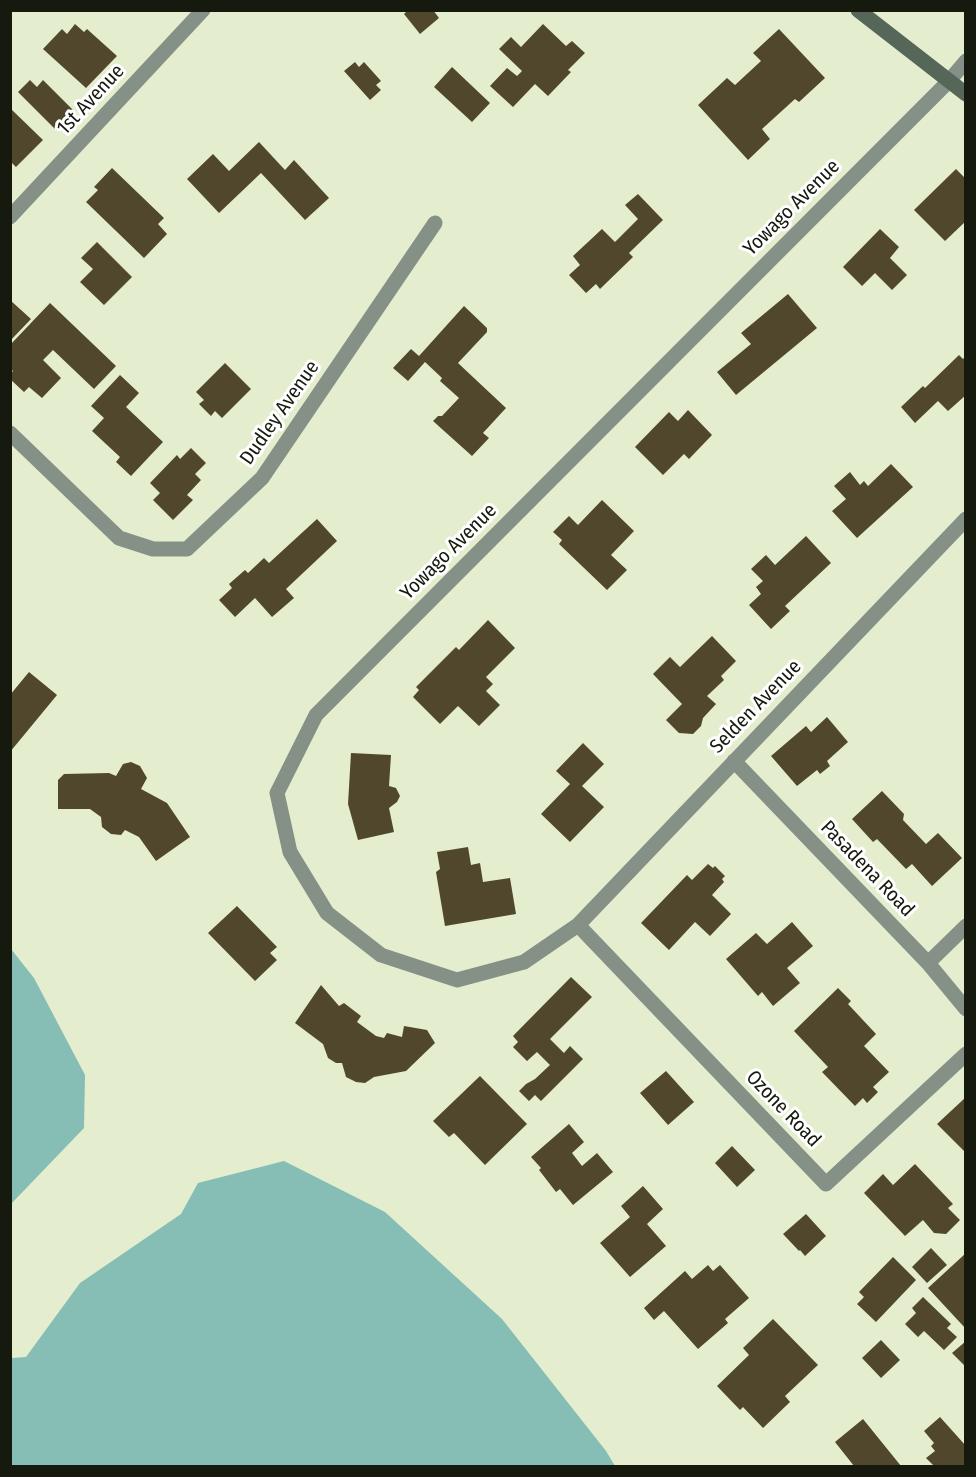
<!DOCTYPE html>
<style>
body{margin:0}
#map{position:relative;width:976px;height:1477px;overflow:hidden;background:#e4eece;font-family:"Fira Sans Condensed",sans-serif}
canvas{display:block}
.frame{position:absolute;inset:0;border:12px solid #15190e;pointer-events:none}
</style>
<div id="map">
<canvas width="976" height="1477"></canvas>
<div class="frame"></div>
</div>
<script>
const c = document.querySelector('canvas').getContext('2d');
c.lineJoin = 'round';
function fill(path, color) { c.fillStyle = color; c.fill(path, 'evenodd'); }
function stroke(path, color, width, dash) { c.strokeStyle = color; c.lineWidth = width; c.lineCap = dash ? 'butt' : 'round'; c.setLineDash(dash || []); c.stroke(path); }
function label(font, color, halo, rows, align = 'center') {
  c.font = font + ' "Fira Sans Condensed",sans-serif'; c.lineWidth = 6; c.setLineDash([]); c.textBaseline = 'middle'; c.strokeStyle = halo; c.fillStyle = color; for (const [text, x, y, turn = 0] of rows) {
    c.save(); c.translate(x, y); c.rotate((+turn || 0) * Math.PI / 180); c.textAlign = isNaN(turn) ? turn : align; if (halo) c.strokeText(text, 0, 0); c.fillText(text, 0, 0); c.restore();
  }
}
const water = new Path2D(`
 M 11,949 L 34,978 L 85,1075 L 84,1128 L 11,1204 Z
 M 284,1161 L 385,1212 L 502,1319 L 606,1451 L 615,1466 L 11,1466 L 11,1358 L 26,1357 L 80,1283 L 181,1214 L 198,1183 Z`);
const building = new Path2D(`
 M 408,10 L 433,10 L 439,18 L 420,34 L 404,14 Z
 M 75,24 L 84,32 L 87,29 L 117,56 L 86,88 L 43,49 L 62,29 L 67,34 Z
 M 543,24 L 566,46 L 572,41 L 585,53 L 568,70 L 571,72 L 548,96 L 535,84 L 513,107 L 490,86 L 507,68 L 517,76 L 522,71 L 499,49 L 511,37 L 521,47 Z
 M 779,29 L 825,78 L 799,102 L 795,99 L 762,129 L 770,139 L 748,160 L 698,105 L 727,78 L 735,85 L 761,61 L 753,53 Z
 M 355,62 L 359,67 L 364,62 L 381,81 L 376,85 L 381,90 L 370,100 L 344,71 Z
 M 452,67 L 490,103 L 472,122 L 434,87 Z
 M 30,80 L 37,87 L 43,80 L 76,113 L 57,131 L 18,92 Z
 M 10,108 L 43,140 L 16,167 L 10,161 Z
 M 259,142 L 285,170 L 294,160 L 329,198 L 305,220 L 261,173 L 219,213 L 187,179 L 213,154 L 229,171 Z
 M 112,168 L 164,218 L 158,224 L 167,234 L 144,258 L 86,202 L 98,190 L 94,187 Z
 M 956,169 L 966,179 L 966,221 L 945,241 L 914,210 Z
 M 638,194 L 663,220 L 629,253 L 633,257 L 600,289 L 596,284 L 586,293 L 569,275 L 580,265 L 573,256 L 602,229 L 615,242 L 638,219 L 625,205 Z
 M 880,229 L 899,247 L 890,258 L 907,275 L 892,290 L 875,273 L 862,286 L 843,267 Z
 M 97,242 L 132,277 L 104,305 L 80,282 L 93,269 L 81,258 Z
 M 788,294 L 817,328 L 736,395 L 717,372 L 751,344 L 741,333 Z
 M 10,300 L 31,319 L 10,341 Z
 M 50,303 L 116,366 L 94,389 L 53,350 L 43,360 L 61,378 L 42,398 L 29,387 L 24,392 L 10,379 L 10,374 L 13,371 L 10,368 L 10,345 Z
 M 464,306 L 487,328 L 487,332 L 458,363 L 506,408 L 483,433 L 489,438 L 472,456 L 433,421 L 438,416 L 442,416 L 459,398 L 440,381 L 442,378 L 425,362 L 408,381 L 393,368 L 411,349 L 419,356 Z
 M 959,355 L 963,359 L 966,356 L 966,395 L 948,411 L 938,401 L 915,423 L 901,407 L 923,386 L 925,388 Z
 M 225,363 L 251,389 L 222,418 L 215,411 L 211,416 L 199,404 L 204,400 L 196,392 Z
 M 120,375 L 139,393 L 126,407 L 163,442 L 131,476 L 116,462 L 120,457 L 92,431 L 104,418 L 91,406 Z
 M 688,410 L 712,435 L 689,459 L 684,454 L 663,475 L 635,447 L 669,412 L 678,421 Z
 M 191,448 L 206,463 L 195,474 L 201,480 L 187,495 L 193,500 L 173,520 L 153,500 L 160,493 L 150,483 L 177,455 L 180,459 Z
 M 891,464 L 913,487 L 857,538 L 832,511 L 846,499 L 834,486 L 850,472 L 860,485 L 864,481 L 868,486 Z
 M 602,500 L 634,531 L 611,555 L 627,570 L 607,590 L 559,544 L 562,540 L 553,532 L 569,516 L 578,525 Z
 M 317,519 L 337,541 L 286,589 L 294,598 L 272,617 L 255,598 L 235,617 L 219,600 L 232,588 L 229,584 L 245,570 L 248,573 L 264,558 L 269,563 Z
 M 806,536 L 831,563 L 785,606 L 790,611 L 771,629 L 749,605 L 761,594 L 756,587 L 763,581 L 751,569 L 766,555 L 775,565 Z
 M 488,620 L 515,648 L 486,677 L 493,684 L 486,691 L 500,705 L 479,726 L 458,706 L 440,724 L 413,697 L 419,690 L 416,687 L 456,647 L 459,650 Z
 M 712,636 L 736,661 L 721,676 L 724,680 L 707,696 L 716,704 L 703,718 L 701,726 L 693,734 L 679,733 L 666,720 L 682,704 L 653,674 L 670,657 L 680,667 Z
 M 29,672 L 57,695 L 10,752 L 10,695 Z
 M 827,717 L 848,742 L 827,761 L 830,766 L 820,774 L 817,770 L 797,786 L 771,756 L 806,726 L 811,732 Z
 M 583,743 L 604,764 L 582,786 L 604,807 L 570,842 L 541,814 L 570,784 L 556,771 Z
 M 351,753 L 391,755 L 389,786 L 396,788 L 400,796 L 397,802 L 389,808 L 394,832 L 358,840 L 348,804 Z
 M 131,762 L 140,766 L 147,778 L 141,789 L 167,803 L 190,837 L 156,861 L 139,837 L 125,830 L 121,835 L 111,834 L 102,827 L 101,817 L 90,809 L 58,809 L 58,780 L 64,774 L 109,773 L 116,776 L 123,764 Z
 M 882,791 L 904,814 L 903,820 L 926,844 L 938,833 L 962,858 L 932,886 L 912,864 L 906,869 L 877,839 L 873,842 L 852,819 Z
 M 468,847 L 471,865 L 480,863 L 483,882 L 510,878 L 516,914 L 445,926 L 436,872 L 440,869 L 437,852 Z
 M 708,864 L 713,868 L 715,866 L 725,876 L 722,879 L 724,882 L 712,895 L 731,914 L 710,936 L 695,922 L 669,950 L 641,923 L 687,875 L 692,880 Z
 M 237,906 L 277,947 L 270,953 L 277,960 L 255,981 L 208,933 Z
 M 792,922 L 813,946 L 787,968 L 800,983 L 773,1006 L 762,992 L 758,996 L 726,959 L 756,933 L 767,944 Z
 M 571,977 L 592,997 L 550,1039 L 564,1053 L 570,1046 L 583,1059 L 541,1101 L 535,1095 L 529,1101 L 519,1091 L 526,1084 L 535,1079 L 550,1065 L 537,1052 L 527,1061 L 513,1047 L 518,1042 L 513,1036 Z
 M 321,985 L 339,1006 L 344,1003 L 361,1016 L 357,1022 L 376,1036 L 384,1038 L 387,1033 L 402,1037 L 404,1026 L 427,1030 L 435,1043 L 406,1071 L 374,1077 L 365,1083 L 356,1082 L 346,1077 L 342,1063 L 336,1063 L 328,1058 L 323,1044 L 295,1023 Z
 M 838,988 L 851,1001 L 848,1004 L 876,1034 L 864,1046 L 889,1072 L 873,1087 L 878,1092 L 867,1103 L 863,1098 L 855,1106 L 822,1072 L 828,1067 L 794,1031 Z
 M 666,1071 L 694,1102 L 668,1125 L 640,1093 Z
 M 480,1076 L 527,1124 L 485,1165 L 454,1133 L 449,1137 L 433,1121 Z
 M 966,1097 L 966,1153 L 937,1124 Z
 M 569,1124 L 584,1142 L 572,1153 L 582,1166 L 597,1153 L 613,1172 L 573,1205 L 560,1189 L 556,1192 L 539,1170 L 541,1168 L 531,1157 Z
 M 732,1146 L 755,1170 L 737,1187 L 715,1163 Z
 M 915,1164 L 953,1204 L 948,1208 L 960,1220 L 946,1234 L 934,1233 L 923,1220 L 905,1236 L 864,1193 L 883,1174 L 893,1185 Z
 M 643,1186 L 663,1209 L 647,1224 L 666,1246 L 630,1277 L 600,1243 L 630,1217 L 621,1206 Z
 M 806,1214 L 826,1236 L 805,1256 L 800,1250 L 799,1251 L 783,1234 Z
 M 931,1248 L 947,1265 L 927,1283 L 912,1267 Z
 M 966,1253 L 966,1293 L 964,1294 L 966,1296 L 966,1329 L 928,1288 Z
 M 893,1257 L 916,1280 L 876,1322 L 857,1304 L 864,1297 L 859,1292 Z
 M 708,1265 L 713,1271 L 720,1265 L 749,1298 L 725,1319 L 728,1323 L 698,1349 L 664,1311 L 654,1320 L 644,1308 L 685,1271 L 692,1279 Z
 M 923,1297 L 951,1324 L 947,1328 L 957,1337 L 944,1350 L 924,1331 L 918,1337 L 905,1324 L 916,1313 L 912,1308 Z
 M 773,1319 L 818,1365 L 785,1396 L 790,1402 L 763,1428 L 743,1407 L 740,1410 L 717,1386 L 749,1355 L 743,1348 Z
 M 881,1340 L 900,1360 L 881,1378 L 862,1358 Z
 M 966,1341 L 966,1367 L 952,1353 Z
 M 940,1417 L 966,1446 L 966,1466 L 934,1466 L 926,1458 L 935,1451 L 931,1446 L 934,1443 L 924,1431 Z
 M 863,1419 L 901,1466 L 854,1466 L 835,1442 Z`);
const street = new Path2D(`
 M 966,61 L 949,81 L 316,715 L 277,793 L 290,852 L 327,913 L 381,955 L 457,980 L 524,962 L 578,925 L 966,519
 M 10,217 L 203,10
 M 10,433 L 119,538 L 153,549 L 187,549 L 262,478 L 435,223
 M 734,761 L 928,963 L 966,1009
 M 578,925 L 826,1184 L 966,1054
 M 928,963 L 966,926`);
const secondary = new Path2D(`
 M 858,10 L 966,94`);
const streetNames = [
 ["1st Avenue",91,100,-47],
 ["Yowago Avenue",792,208,-45],
 ["Dudley Avenue",280,413,-55],
 ["Yowago Avenue",449,552,-45],
 ["Selden Avenue",756,707,-46],
 ["Pasadena Road",867,869,46],
 ["Ozone Road",783,1109,46]
];
fill(water, '#86bdb4');
fill(building, '#51472d');
stroke(street, '#859087', 15);
stroke(secondary, '#56675a', 15);
label('20px', '#15190e', '#fff', streetNames);
</script>
